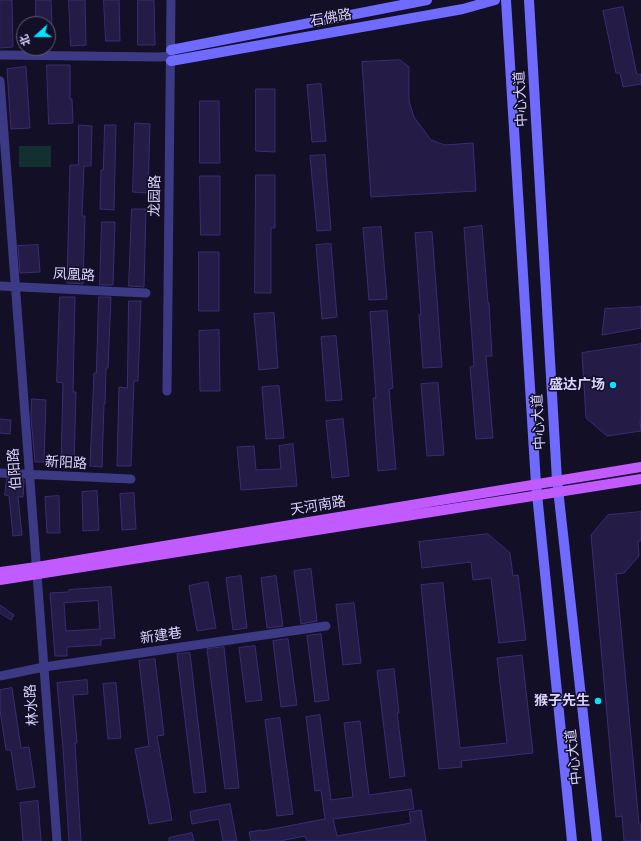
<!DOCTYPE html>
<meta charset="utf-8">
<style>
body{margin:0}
#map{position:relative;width:641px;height:841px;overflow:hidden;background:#130f26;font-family:Rubik,"Noto Sans SC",sans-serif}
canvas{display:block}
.north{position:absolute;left:16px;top:16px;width:40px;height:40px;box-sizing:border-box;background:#130f26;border:1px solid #625e7d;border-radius:50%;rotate:249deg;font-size:11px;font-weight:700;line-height:16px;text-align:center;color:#d9d4ff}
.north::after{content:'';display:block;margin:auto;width:14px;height:18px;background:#00e5ff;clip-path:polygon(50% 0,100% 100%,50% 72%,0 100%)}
</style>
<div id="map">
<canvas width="641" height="841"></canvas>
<div class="north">北</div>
</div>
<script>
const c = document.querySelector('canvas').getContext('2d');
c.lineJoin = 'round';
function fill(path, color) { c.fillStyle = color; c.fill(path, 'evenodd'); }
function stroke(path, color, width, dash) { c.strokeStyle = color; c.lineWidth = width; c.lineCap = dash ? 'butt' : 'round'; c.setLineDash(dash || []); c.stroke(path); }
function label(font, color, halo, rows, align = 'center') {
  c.font = font + ' Rubik,"Noto Sans SC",sans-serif'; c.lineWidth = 3; c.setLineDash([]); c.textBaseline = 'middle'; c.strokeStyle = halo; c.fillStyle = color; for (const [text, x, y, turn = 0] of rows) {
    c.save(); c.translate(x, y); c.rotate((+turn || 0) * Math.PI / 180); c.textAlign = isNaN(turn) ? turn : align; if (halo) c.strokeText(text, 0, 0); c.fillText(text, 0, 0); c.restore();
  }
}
const green = new Path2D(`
 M 19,146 L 51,146 L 51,167 L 19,167 Z`);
const building = new Path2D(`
 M 0,0 L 12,0 L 13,47 L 0,48 Z
 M 36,0 L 51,0 L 52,24 L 36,24 Z
 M 69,0 L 85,0 L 86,45 L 71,46 Z
 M 104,0 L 119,0 L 120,41 L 106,41 Z
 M 138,0 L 154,0 L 155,45 L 138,45 Z
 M 623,7 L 637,75 L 641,74 L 641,84 L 623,87 L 620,73 L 616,73 L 603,11 Z
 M 400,60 L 409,67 L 409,101 L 414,117 L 431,140 L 445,145 L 473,143 L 476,191 L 371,197 L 362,62 Z
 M 47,65 L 70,65 L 70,99 L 72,99 L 73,123 L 49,124 Z
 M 26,67 L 30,128 L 11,129 L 7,69 Z
 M 321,84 L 326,141 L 312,142 L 307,85 Z
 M 256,89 L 275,89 L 275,152 L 256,151 Z
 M 200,101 L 219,101 L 220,163 L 200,163 Z
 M 135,123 L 150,124 L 148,193 L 133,192 Z
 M 79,125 L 92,126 L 91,166 L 84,166 L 82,216 L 85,216 L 83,284 L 67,283 L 70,165 L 78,165 Z
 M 105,125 L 116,125 L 114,210 L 100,209 L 101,170 L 103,170 Z
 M 325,155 L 331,230 L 317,231 L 310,156 Z
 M 256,175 L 275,175 L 275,228 L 271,228 L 271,293 L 255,293 Z
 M 200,176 L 220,176 L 220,235 L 201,235 Z
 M 132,209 L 146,209 L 144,287 L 129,286 Z
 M 102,222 L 115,222 L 113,285 L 100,285 Z
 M 482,226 L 488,303 L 489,303 L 492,356 L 486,356 L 493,438 L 476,439 L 470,367 L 474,366 L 464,228 Z
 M 381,227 L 387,299 L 369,300 L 363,228 Z
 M 432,232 L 442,367 L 423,368 L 419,315 L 421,315 L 415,233 Z
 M 331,244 L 337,317 L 322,319 L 316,245 Z
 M 38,245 L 40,272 L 20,273 L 18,246 Z
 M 199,252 L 219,252 L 219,311 L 199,311 Z
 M 60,297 L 75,297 L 73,392 L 76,392 L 74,465 L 61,464 L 63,383 L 57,382 Z
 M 99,297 L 111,297 L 108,368 L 106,368 L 105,404 L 104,404 L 102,467 L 90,466 L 94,373 L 96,373 Z
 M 129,301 L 141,301 L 138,381 L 134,381 L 131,466 L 117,466 L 119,387 L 127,388 Z
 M 641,307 L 641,328 L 602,335 L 605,309 Z
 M 387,311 L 393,388 L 389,389 L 396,469 L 378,471 L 373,398 L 376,398 L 370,312 Z
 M 274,313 L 278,368 L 259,370 L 254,314 Z
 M 219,330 L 220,391 L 200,391 L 199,331 Z
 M 336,336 L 342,400 L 326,401 L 321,337 Z
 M 641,344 L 641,420 L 640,420 L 641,431 L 607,436 L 586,418 L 582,353 Z
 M 438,383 L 444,455 L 427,456 L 421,384 Z
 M 279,386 L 284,438 L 266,439 L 262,387 Z
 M 32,399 L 46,400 L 44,462 L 35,462 L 31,418 Z
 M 0,419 L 11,420 L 10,434 L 0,433 Z
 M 343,419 L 349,476 L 332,478 L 326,421 Z
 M 293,444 L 297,486 L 241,490 L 237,447 L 254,446 L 256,470 L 281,469 L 279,446 Z
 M 7,479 L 24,480 L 23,497 L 18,497 L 22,535 L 13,536 L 9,496 L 5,495 Z
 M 97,491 L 99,530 L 83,531 L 82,492 Z
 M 134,493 L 136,529 L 122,530 L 120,494 Z
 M 59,496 L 60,533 L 47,533 L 45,497 Z
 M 641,512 L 641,541 L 638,541 L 639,556 L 624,573 L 616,574 L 639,824 L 641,824 L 641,841 L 624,841 L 622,816 L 616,817 L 591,535 L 608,515 Z
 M 488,534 L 510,553 L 513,576 L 518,575 L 526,640 L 499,643 L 491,578 L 473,580 L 471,562 L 422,568 L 419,542 Z
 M 311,569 L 317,621 L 301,624 L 294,571 Z
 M 241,576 L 247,628 L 233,630 L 226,578 Z
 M 276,576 L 283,626 L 267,628 L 261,578 Z
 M 208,582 L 216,628 L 197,631 L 189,586 Z
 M 443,583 L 460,748 L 507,743 L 497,658 L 522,655 L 533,753 L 461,761 L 462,767 L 439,769 L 421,585 Z
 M 111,587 L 115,638 L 101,639 L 101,645 L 67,647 L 67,656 L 55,656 L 50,593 L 69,592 L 69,590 ZM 98,601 L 100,629 L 66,631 L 64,603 Z
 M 354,603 L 361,663 L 343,665 L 336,605 Z
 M 0,605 L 14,615 L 11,620 L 0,613 Z
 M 321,634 L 329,700 L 315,702 L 307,636 Z
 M 288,639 L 297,705 L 281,707 L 273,641 Z
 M 255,646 L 262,700 L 246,702 L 239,648 Z
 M 224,647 L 239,788 L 225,789 L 207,649 Z
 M 190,653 L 206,792 L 194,793 L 177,654 Z
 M 155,659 L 164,735 L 157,736 L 172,820 L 149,824 L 135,749 L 149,746 L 139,661 Z
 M 394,669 L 399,713 L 397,713 L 405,776 L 390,778 L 377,671 Z
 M 87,680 L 88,694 L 73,695 L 77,743 L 75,743 L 81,841 L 69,841 L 63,748 L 57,683 Z
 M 116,683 L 121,738 L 108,739 L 103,684 Z
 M 12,688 L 21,748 L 29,747 L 35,787 L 17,790 L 11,750 L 6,750 L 0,710 L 0,690 Z
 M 320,715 L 331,800 L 353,797 L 344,723 L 360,721 L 369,795 L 411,789 L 414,809 L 333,819 L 337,836 L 411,823 L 409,812 L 421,810 L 426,841 L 307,841 L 305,836 L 280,841 L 251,841 L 249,832 L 262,830 L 262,831 L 325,819 L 321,790 L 315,791 L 306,717 Z
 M 280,718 L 293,814 L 277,816 L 265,720 Z
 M 38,801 L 41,841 L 23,841 L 20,803 Z
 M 230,804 L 237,841 L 223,841 L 219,819 L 192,824 L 190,812 Z
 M 192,833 L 194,841 L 169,841 L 169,838 Z`);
const street = new Path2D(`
 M 0,55 L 160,57 L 171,56
 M 0,81 L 57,841
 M 0,286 L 146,293
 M 167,391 L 171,0
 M 0,473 L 131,479
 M 0,676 L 44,667 L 326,626`);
const secondary = new Path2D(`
 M 506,0 L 536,484 L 572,841
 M 529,0 L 557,480 L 597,841
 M 171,50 L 427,0
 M 171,61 L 463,9 L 495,0`);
const primary = new Path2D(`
 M 0,572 L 37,567 L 641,467
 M 0,580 L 641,479`);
const markers = [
 [613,385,4,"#00e5ff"],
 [598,701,4,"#00e5ff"]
];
const streetNames = [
 ["石佛路",331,18,-10],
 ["中心大道",521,99,-93],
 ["龙园路",155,196,-89],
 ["凤凰路",74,275,3],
 ["中心大道",539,422,-93],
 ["新阳路",66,463,3],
 ["伯阳路",15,469,-94],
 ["天河南路",318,506,-9],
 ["新建巷",161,636,-8],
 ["林水路",32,705,-94],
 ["中心大道",574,757,-96]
];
const poiNames = [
 ["盛达广场",605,385],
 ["猴子先生",590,701]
];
fill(green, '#12302f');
fill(building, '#241b47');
stroke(building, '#3b2d73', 1);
stroke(street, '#3d3a85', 9);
stroke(secondary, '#6f6bff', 10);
stroke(primary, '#c25bff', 10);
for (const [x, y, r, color] of markers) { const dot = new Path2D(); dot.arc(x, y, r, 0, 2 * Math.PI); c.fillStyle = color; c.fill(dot); stroke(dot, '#130f26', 1.5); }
label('14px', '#d9d4ff', '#130f26', streetNames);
label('bold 14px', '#d9d4ff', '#130f26', poiNames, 'right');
</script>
